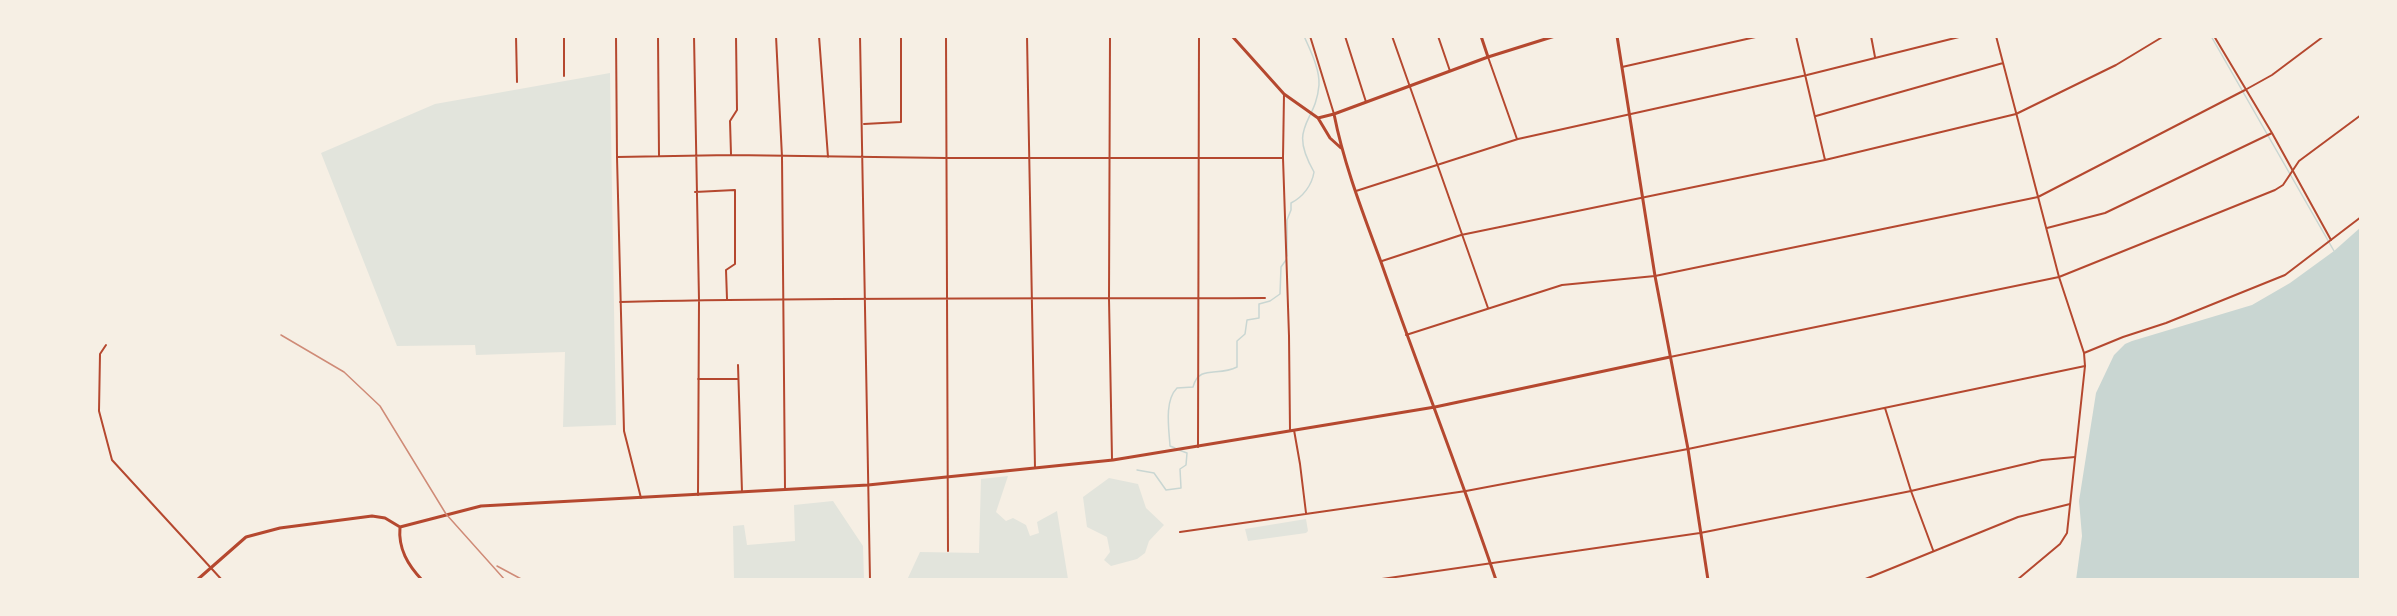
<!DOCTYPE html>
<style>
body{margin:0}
#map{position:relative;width:2397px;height:616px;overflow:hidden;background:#f6efe4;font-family:"Sofia Sans Condensed",sans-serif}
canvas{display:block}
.frame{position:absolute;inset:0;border:38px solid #f6efe4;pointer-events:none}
</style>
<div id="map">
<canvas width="2397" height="616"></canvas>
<div class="frame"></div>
</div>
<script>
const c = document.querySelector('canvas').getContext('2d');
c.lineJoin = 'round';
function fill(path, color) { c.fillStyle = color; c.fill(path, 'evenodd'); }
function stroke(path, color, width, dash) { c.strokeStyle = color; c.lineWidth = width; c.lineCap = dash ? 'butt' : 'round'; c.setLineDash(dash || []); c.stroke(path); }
const green = new Path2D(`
 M 610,73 L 616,425 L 563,427 L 565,352 L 476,355 L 475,345 L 397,346 L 321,153 L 435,104 Z
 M 1008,476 L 996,512 L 1006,521 L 1013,518 L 1026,525 L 1030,536 L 1039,533 L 1037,522 L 1057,511 L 1068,579 L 907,580 L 920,552 L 979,553 L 981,479 Z
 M 1109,478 L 1138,484 L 1146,508 L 1164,525 L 1149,541 L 1145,553 L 1137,559 L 1111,566 L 1104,560 L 1110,552 L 1107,537 L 1087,527 L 1083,497 Z
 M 833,501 L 863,546 L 864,580 L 734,580 L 733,526 L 744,525 L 747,545 L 795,541 L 794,505 Z
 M 1306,519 L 1308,531 L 1306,533 L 1248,541 L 1245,529 Z`);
const water = new Path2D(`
 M 2361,227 L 2361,580 L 2076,580 L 2082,536 L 2079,501 L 2096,393 L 2114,355 L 2125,344 L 2132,341 L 2252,305 L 2290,283 L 2334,251 Z`);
const stream = new Path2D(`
 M 2211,36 L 2334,251
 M 1287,256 L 1287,220 L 1291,210 L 1291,203 C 1303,197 1312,185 1314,172 C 1287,125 1316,124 1319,85 C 1320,69 1310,50 1304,36
 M 1175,448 L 1170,446 C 1169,429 1164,401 1177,388 L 1193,387 C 1199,364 1218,377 1237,367 L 1237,341 L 1245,334 L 1247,320 L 1259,318 L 1259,304 L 1270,301 L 1280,294 L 1281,267 L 1286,260
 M 1137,470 L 1154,473 L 1166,490 L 1181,488 L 1180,469 L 1186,465 L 1187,453 L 1179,450`);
const minor = new Path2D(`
 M 516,36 L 517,82
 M 564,36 L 564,76
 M 616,36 L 617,157 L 624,431 L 641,498
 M 658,36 L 659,156
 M 694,36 L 699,300 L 698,495
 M 776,36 L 782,157 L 785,489
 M 819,36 L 828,157
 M 860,36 L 870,580
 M 946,36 L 948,551
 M 1027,36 L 1035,468
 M 1110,36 L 1109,299 L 1112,459
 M 1310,36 L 1334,114
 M 1345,36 L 1366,102
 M 1392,36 L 1488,308
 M 1438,36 L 1450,71
 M 1796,36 L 1825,160
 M 1871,36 L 1875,57
 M 1996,36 L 2059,277
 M 2214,36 L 2272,133 L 2331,240
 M 1488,57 L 1517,139
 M 1622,67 L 1760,36
 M 1284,94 L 1283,158 L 1289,336 L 1290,430
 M 1816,116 L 2003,63
 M 864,124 L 901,122 L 901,36
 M 731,154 L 730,121 L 737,110 L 736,36
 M 617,157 L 731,155 L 946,158 L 1283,158
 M 1356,191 L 1518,139 L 1807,75 L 1963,36
 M 695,192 L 735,190 L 735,264 L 726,270 L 727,299
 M 2047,228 L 2105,213 L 2272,133
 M 1382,261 L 1461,235 L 1825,160 L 2016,114 L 2116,65 L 2164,36
 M 620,302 C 835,297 1050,299 1265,298
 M 1406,335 L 1562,285 L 1655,276 L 2038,197 L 2245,90 L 2272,75 L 2324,36
 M 106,345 L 100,354 L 99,411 L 112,460 L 222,580
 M 738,365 L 742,492
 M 698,379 L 737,379
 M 1885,408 L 1911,491 L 1933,550
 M 1294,430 L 1300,464 L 1306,513
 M 1198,447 L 1199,36
 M 1180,532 L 1466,491 L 1688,449 L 2085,366
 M 1375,580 L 1700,533 L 1911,491 L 2042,460 L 2075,457
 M 1863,580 L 2018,517 L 2070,504`);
const tertiary = new Path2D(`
 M 2084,353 L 2123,337 L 2166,323 L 2285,275 L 2361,217
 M 1670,357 L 2059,277 L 2275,190 L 2283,185 L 2299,161 L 2361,115
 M 2017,580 L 2060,544 L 2067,533 L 2085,366 L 2084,353 L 2059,277`);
const secondary = new Path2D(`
 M 1232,36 L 1284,94 L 1318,118
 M 1481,36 L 1488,57
 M 1617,36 L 1655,276 L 1688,449 L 1708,580
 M 1334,114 L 1488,57 L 1555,36
 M 1341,148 L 1330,138 L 1318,118 L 1334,114 C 1344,165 1363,213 1381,262 C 1418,368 1460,473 1496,580
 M 400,527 L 481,506 L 868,485 L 1113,460 L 1435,407 L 1670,357
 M 400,527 C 398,549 408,565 422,580
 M 197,580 L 246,537 L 280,528 L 372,516 L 385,518 L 400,527`);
const rail = new Path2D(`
 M 281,335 L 344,372 L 380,406 L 446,514 L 505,580
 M 497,566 L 523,580`);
fill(green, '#e2e4dc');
fill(water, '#c9d6d2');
stroke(stream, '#c9d6d2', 1.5);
stroke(minor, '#b5482f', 2);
stroke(tertiary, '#b5482f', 2);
stroke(secondary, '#b5482f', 3);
stroke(rail, '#cf8b77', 1.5);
</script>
